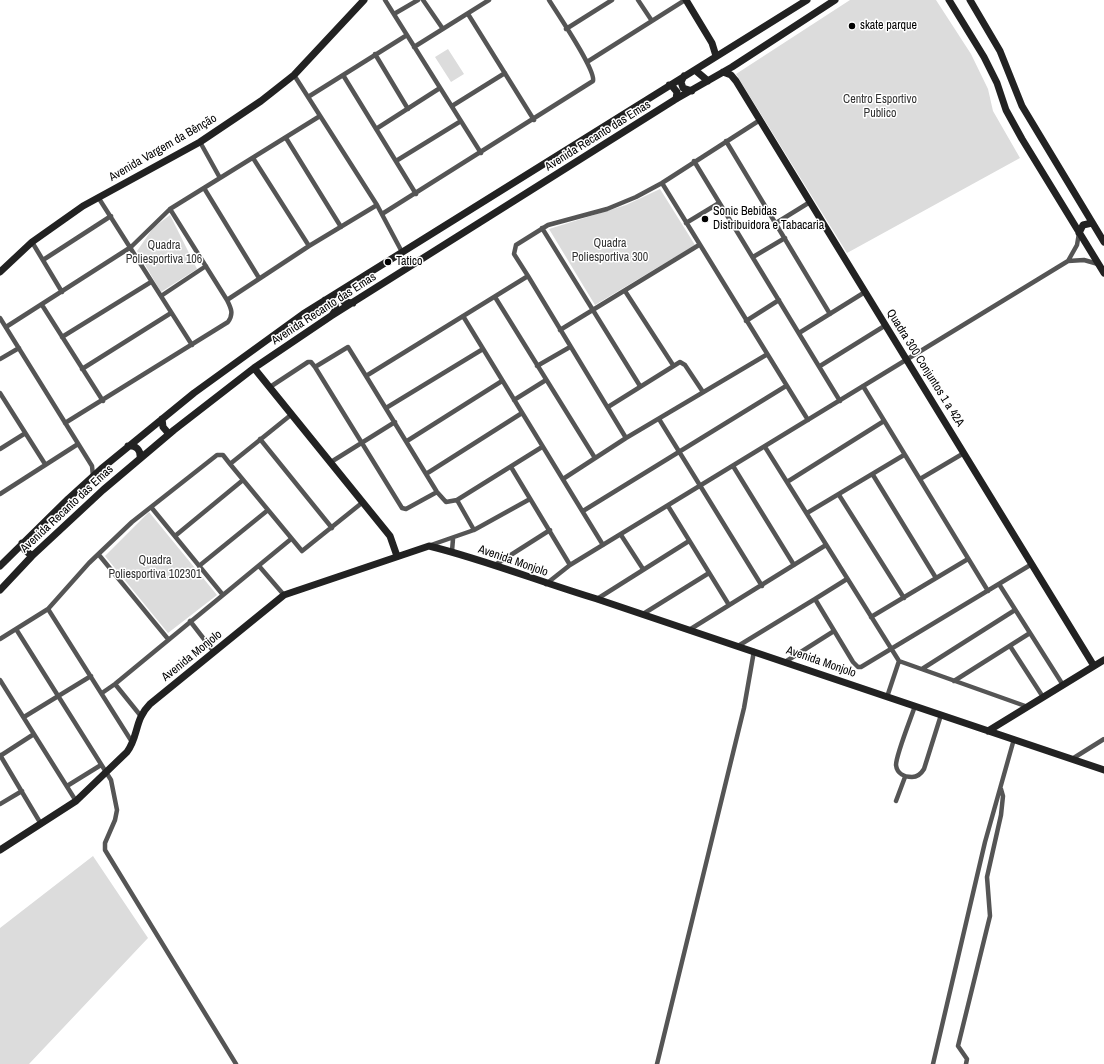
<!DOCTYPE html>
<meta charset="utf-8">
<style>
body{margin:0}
canvas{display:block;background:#fff}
</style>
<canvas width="1104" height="1064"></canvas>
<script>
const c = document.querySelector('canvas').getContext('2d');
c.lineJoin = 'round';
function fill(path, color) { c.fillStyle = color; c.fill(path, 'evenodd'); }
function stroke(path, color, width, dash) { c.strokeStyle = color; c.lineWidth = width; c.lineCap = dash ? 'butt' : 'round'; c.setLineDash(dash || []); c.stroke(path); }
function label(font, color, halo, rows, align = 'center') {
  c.font = font + ' "Archivo Narrow",sans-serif'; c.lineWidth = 3; c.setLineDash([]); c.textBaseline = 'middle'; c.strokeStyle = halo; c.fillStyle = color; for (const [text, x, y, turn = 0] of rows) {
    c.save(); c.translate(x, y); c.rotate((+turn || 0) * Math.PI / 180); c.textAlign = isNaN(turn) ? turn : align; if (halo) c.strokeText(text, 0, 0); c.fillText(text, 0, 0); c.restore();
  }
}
const green = new Path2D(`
 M 850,0 L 936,0 L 971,54 L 988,89 L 993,111 L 1020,158 L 847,253 L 736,74 Z
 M 448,49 L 464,74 L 451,82 L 435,57 Z
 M 660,189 L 695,245 L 595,305 L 549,229 L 626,205 Z
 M 170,215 L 197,269 L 161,292 L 137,251 L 153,228 Z
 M 149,512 L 217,595 L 168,633 L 105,556 Z
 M 93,856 L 148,938 L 29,1064 L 0,1064 L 0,928 Z`);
const street = new Path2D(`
 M 385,0 L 481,153
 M 423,0 L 443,29
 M 638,0 L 652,21
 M 394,14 L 418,0
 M 468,14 L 534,120
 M 566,29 L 612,0
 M 414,47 L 489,0
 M 375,54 L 408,109
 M 587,62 L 685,0
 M 294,75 L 377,205 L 402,252
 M 343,75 L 416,194
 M 308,97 L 407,35
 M 452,106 L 505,73
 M 376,129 L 440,88
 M 286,138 L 341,227
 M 726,141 L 830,314
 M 200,142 L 220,178
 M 253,158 L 309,246
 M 396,161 L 461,121
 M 694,161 L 840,401
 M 662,183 L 808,420
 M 204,188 L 259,278
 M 98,197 L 192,345
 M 382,214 L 593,81 C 596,70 557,13 549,0
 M 686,223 L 719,203
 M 776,223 L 810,202
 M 542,228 L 640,386
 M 32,242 L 62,292
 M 753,257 L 785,238
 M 43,260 L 111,216
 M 1068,261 L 1077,245 L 1079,233
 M 528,276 L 626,438
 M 625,291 L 673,365
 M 161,296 L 206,266
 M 495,297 L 595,458
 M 227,300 L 309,246 L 377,205
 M 42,305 L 103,401
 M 463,316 L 603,545
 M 0,318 L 92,466 L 93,476
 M 746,321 L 779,300
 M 6,327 L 131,247 L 170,209 L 320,116
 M 560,330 L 699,245
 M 799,333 L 865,292
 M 62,337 L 151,282
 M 0,359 L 19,348
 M 537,366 L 570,347
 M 820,366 L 886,325
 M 315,367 L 402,508 L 406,509 L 437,492
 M 82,369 L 171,313
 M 366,376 L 437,492 L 446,502 L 457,500 L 542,447
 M 863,386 L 988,591
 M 270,387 L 308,362 L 311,362 L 315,367 L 348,347 L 366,376 L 528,276 L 514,254 L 516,245 L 548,225 L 607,209 L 636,197 L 662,183 L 760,120
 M 0,393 L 45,464
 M 514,400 L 546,380
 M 608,407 L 680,362 L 685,365 L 703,392
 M 386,408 L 483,349
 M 659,419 L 762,586
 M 65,423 L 228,322 C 234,314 231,308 227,300 L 170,209
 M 260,439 L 332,528
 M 407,441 L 502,381
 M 765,447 L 899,661 L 1028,707
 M 0,449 L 24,434
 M 331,462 L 395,422
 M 230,464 L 292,414
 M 733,466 L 794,565
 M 511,467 L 570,565
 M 426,474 L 522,413
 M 873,475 L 936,578
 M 563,479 L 626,438 L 766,355
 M 920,479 L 964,453
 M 787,482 L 884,421
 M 0,494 L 78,444
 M 839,495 L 904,598
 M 457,500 L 474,530
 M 668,506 L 729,605
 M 151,507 L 223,595
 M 583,511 L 786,386
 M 807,513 L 904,455
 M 621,535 L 643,569
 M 175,536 L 243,480
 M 431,545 L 474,530 L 530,499
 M 452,551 L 453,539
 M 99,555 L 168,639
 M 495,565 L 550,530
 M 199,566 L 268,510
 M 259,566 L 284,595
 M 847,579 L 815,599 L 853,662 L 858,667 L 861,667 L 1032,564
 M 546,584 L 570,565 L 1068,261 L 1084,260 L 1098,264
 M 999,584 L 1063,685
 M 597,599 L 689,541
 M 48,609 L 132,742
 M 643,614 L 709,573
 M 871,617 L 968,559
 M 190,621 L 214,652
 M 16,629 L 111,780 L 117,810 L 115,820 L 105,843 L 105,850 L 236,1064
 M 689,630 L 826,545
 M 0,639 L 48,609 L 89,563 L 132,522 L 217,455 L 223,455 L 230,464 L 302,551 L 363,502
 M 738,646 L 815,599
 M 1010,646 L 1043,697
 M 785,662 L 834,631
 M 922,669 L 1015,610
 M 0,680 L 76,801
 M 954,681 L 1030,633
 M 115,684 L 140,715
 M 102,693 L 115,684 L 291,539
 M 887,697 L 899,661
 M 915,706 C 911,718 896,755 896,765 C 897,774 905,777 912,777 C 918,777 921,774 924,769 L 941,715
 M 24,717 L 91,676
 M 0,755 L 41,824
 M 0,756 L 34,734
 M 1072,759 L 1104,739
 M 67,786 L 101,765
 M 896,801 L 905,777
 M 0,804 L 22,791
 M 657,1064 L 744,708 L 754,651
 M 933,1064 L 985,842 L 1014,739
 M 966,1064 L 967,1059 L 958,1046 L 990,916 L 987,877 L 1001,815 L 1003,796 L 1001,789`);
const secondary = new Path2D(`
 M 686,0 L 712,43 L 716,56
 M 949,0 L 984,57 L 997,83 L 1006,110 L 1022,139 L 1104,273
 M 970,0 L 1000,51 L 1022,106 L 1104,242
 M 695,70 L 708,81
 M 723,72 L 731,75 L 736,81 L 1094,666
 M 684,76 L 681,82 L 683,88 L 692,91
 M 669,85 L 672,86 L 677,92 L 676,99
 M 1079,233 L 1083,225 L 1092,223
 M 0,272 L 32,242 L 83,206 L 200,142 L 261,101 L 294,75 L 364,0
 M 344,289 L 341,294 L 344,302 L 353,303
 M 325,300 L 331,300 C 337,305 337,309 332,315
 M 254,368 L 390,536 L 397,556
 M 162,419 L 163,427 L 169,434
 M 128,446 C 136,445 141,450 140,458
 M 22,543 L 25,550 L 32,556
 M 0,566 L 68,499 L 101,469 L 194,393 L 303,314 L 807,0
 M 0,590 L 32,556 L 103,490 L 174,430 L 254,368 L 331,316 L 676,99 L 732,67 L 835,0
 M 988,731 L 1104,660
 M 0,850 L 76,801 L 127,752 C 139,736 134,720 150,704 L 284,595 L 429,546 C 486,560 540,582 597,599 L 1104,770`);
const markers = [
 [852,26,4,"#000"],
 [705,219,4,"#000"],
 [388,262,4,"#000"]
];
const poiNames = [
 ["skate parque",860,26],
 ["Sonic Bebidas",713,212],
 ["Distribuidora e Tabacaria",713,226],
 ["Tatico",396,262]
];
const parkNames = [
 ["Centro Esportivo",880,100],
 ["Publico",880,114],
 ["Quadra",610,244],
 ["Poliesportiva 300",610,258],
 ["Quadra",164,246],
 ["Poliesportiva 106",164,260],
 ["Quadra",155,561],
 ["Poliesportiva 102301",155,575]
];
const streetNames = [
 ["Avenida Recanto das Emas",598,136,-32],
 ["Avenida Vargem da Bênção",163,148,-30],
 ["Avenida Recanto das Emas",324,309,-33],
 ["Quadra 300 Conjuntos 1 a 42A",925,368,58],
 ["Avenida Recanto das Emas",67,509,-43],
 ["Avenida Monjolo",513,561,19],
 ["Avenida Monjolo",192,656,-39],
 ["Avenida Monjolo",821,662,19]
];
fill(green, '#dcdcdc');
stroke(street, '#555', 4.5);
stroke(secondary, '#222', 7);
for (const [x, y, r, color] of markers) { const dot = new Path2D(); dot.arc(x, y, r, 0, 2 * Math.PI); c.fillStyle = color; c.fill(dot); stroke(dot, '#fff', 1.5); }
label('12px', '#000', '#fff', poiNames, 'left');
label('12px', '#333', '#fff', parkNames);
label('12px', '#000', '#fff', streetNames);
</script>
